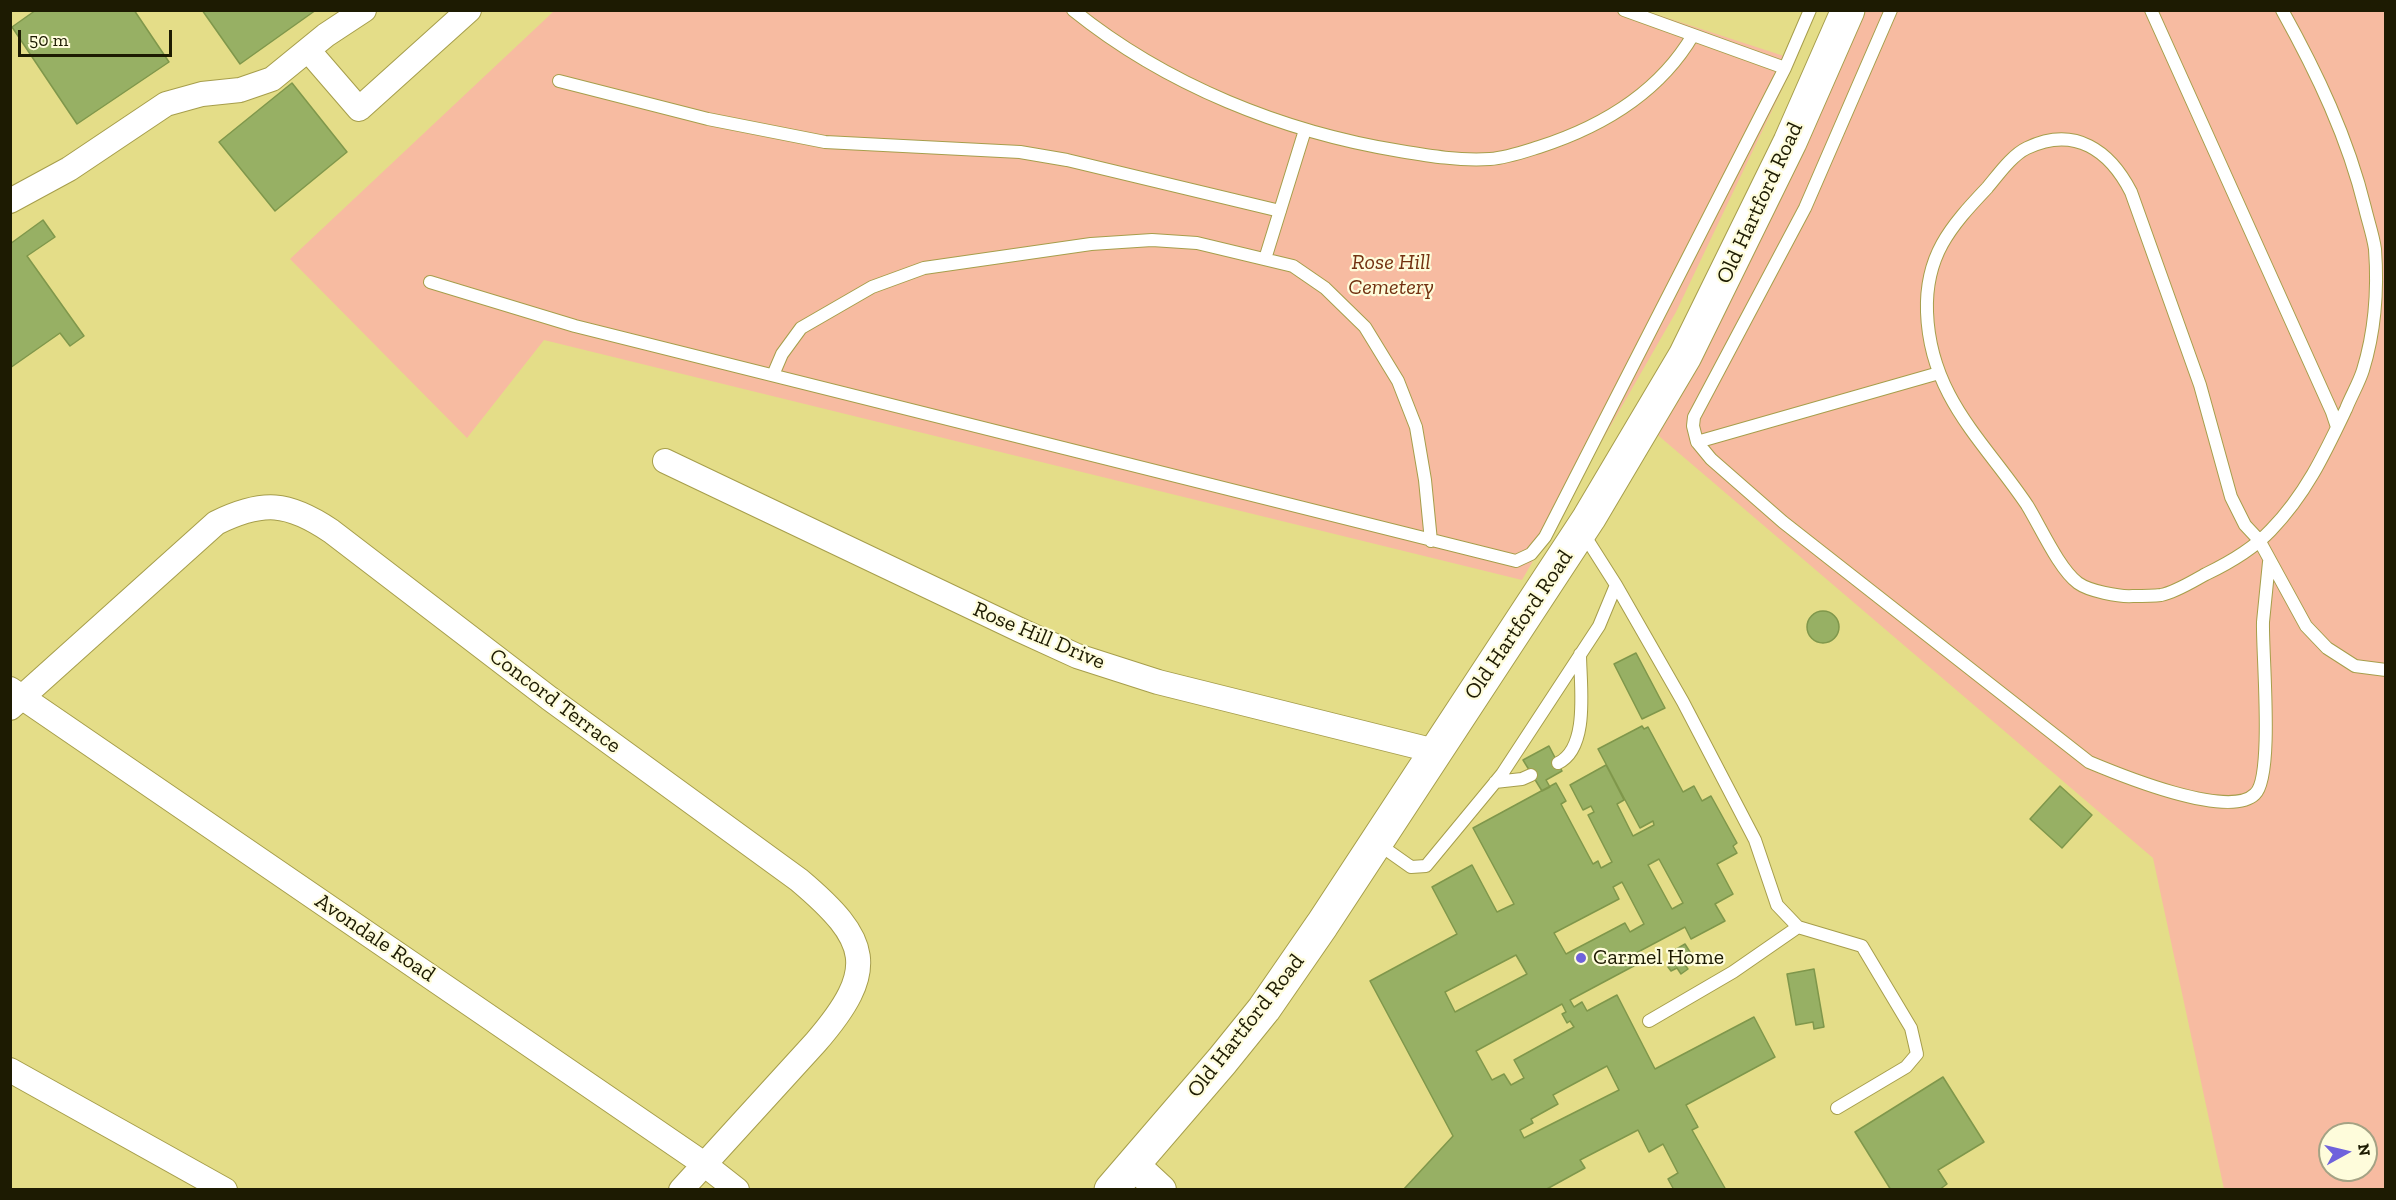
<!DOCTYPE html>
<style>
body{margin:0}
#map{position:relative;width:2396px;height:1200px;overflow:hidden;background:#e4dd88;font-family:"Zilla Slab",serif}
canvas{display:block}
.frame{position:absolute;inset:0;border:12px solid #1d1b02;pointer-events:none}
.north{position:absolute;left:2318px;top:1122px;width:60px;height:60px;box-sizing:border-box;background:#fefcdb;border:2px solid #a4a284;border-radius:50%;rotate:82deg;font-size:16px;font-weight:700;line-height:24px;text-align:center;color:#1d1b02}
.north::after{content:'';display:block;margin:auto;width:21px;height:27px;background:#6f62dc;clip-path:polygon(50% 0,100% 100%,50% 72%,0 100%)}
.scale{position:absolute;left:18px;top:30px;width:154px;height:27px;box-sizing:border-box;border:3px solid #1d1b02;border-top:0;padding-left:8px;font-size:18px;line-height:21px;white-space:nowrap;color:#1d1b02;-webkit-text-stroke:4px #fefcdb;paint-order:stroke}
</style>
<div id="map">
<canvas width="2396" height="1200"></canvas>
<div class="frame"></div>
<div class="north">N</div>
<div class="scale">50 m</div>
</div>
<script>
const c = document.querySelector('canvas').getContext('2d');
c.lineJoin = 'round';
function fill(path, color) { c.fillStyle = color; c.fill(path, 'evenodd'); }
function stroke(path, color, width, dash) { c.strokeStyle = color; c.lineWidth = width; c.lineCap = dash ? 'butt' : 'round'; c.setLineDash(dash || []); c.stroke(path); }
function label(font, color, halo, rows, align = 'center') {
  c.font = font + ' "Zilla Slab",serif'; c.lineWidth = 4.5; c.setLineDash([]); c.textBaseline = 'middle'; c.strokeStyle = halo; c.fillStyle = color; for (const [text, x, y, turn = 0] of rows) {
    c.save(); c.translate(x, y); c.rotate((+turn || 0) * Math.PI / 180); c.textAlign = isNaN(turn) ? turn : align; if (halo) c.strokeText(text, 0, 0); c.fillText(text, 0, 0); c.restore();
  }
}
const green = new Path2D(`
 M 1643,10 L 1796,60 L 1676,312 L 1522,580 L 544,340 L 467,438 L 290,259 L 554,11 Z
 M 1848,11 L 2385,11 L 2385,1189 L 2224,1189 L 2153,858 L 1646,425 ZM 2330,1134 L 2366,1134 L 2366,1170 L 2330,1170 Z`);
const building = new Path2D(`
 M 36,10 L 134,10 L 169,62 L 77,124 L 12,27 Z
 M 202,10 L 316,10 L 240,64 Z
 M 292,83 L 347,152 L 275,211 L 219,142 Z
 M 43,220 L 55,237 L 27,256 L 84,336 L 70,346 L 60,333 L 10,368 L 10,244 Z
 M1807 627a16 16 0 1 1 32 0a16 16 0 1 1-32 0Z
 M 1636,653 L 1665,708 L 1642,719 L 1614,664 Z
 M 1642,726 L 1644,729 L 1648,727 L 1683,792 L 1694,786 L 1702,801 L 1711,796 L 1737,843 L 1733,846 L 1737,853 L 1717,864 L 1733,894 L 1715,904 L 1725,921 L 1691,939 L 1685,927 L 1638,952 L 1639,955 L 1642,954 L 1645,960 L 1570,1000 L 1574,1007 L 1582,1002 L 1587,1011 L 1617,995 L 1655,1069 L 1754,1017 L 1775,1057 L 1686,1105 L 1698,1127 L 1692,1130 L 1726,1190 L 1674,1190 L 1668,1179 L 1678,1173 L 1663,1144 L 1649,1152 L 1638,1130 L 1580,1160 L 1585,1168 L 1545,1190 L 1403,1190 L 1453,1136 L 1370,981 L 1457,934 L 1432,887 L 1472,865 L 1497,912 L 1514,904 L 1473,828 L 1556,783 L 1566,801 L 1561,804 L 1593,864 L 1598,861 L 1601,868 L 1612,862 L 1588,815 L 1594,812 L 1591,806 L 1583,810 L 1570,785 L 1606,765 L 1624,800 L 1617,804 L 1633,836 L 1654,825 L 1653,821 L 1640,828 L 1598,749 ZM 1659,859 L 1683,903 L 1672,909 L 1648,865 ZM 1622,882 L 1644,924 L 1630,932 L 1625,923 L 1566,954 L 1554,933 L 1619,899 L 1613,887 ZM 1516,955 L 1527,974 L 1455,1012 L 1445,992 ZM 1562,1004 L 1566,1012 L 1562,1014 L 1567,1023 L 1570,1021 L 1574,1027 L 1514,1060 L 1524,1078 L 1511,1085 L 1504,1074 L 1492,1080 L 1476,1051 ZM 1607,1066 L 1619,1090 L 1524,1138 L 1520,1130 L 1533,1123 L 1531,1119 L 1558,1104 L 1553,1095 Z
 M 1549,746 L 1562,771 L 1546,780 L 1550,787 L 1542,791 L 1523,760 Z
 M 2060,786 L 2092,815 L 2062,848 L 2030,819 Z
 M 1685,944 L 1695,960 L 1685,965 L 1688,969 L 1681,974 L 1677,968 L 1671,971 L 1668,967 L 1678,961 L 1673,951 Z
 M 1814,969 L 1824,1027 L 1814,1029 L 1813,1022 L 1796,1025 L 1787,974 Z
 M 1943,1077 L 1984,1142 L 1938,1170 L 1947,1184 L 1939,1190 L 1891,1190 L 1855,1132 Z`);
const service = new Path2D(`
 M 1073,10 C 1166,85 1283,132 1400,151 C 1430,156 1460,161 1490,159 C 1506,158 1523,152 1539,147 C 1601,127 1659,93 1693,35
 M 1624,10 L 1785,68 L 1810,10
 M 1891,10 L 1805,208 L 1694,417 L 1693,426 L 1697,442 L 1939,373
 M 2151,10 L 2332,412 L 2337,427
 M 2282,10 C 2317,73 2348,138 2365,208 C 2368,221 2373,235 2375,249 C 2378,290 2375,331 2363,370 C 2359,383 2351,396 2346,409 C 2325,453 2306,494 2271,530 C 2254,548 2229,563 2206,574 C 2193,581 2176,592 2161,595 C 2152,596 2142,596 2133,596 C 2119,597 2089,591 2078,583 C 2059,569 2040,526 2027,505 C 1984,441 1930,397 1927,312 C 1925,256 1950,227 1987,188 C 1998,175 2012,155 2027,148 C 2075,125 2110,151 2131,192 L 2200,385 L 2231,497 L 2245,525 L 2259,540 L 2306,626 L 2327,648 L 2355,666 L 2386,670
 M 559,81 L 708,119 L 825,142 L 1020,152 L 1067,160 L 1280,211
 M 1265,259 L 1305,130
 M 430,282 L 575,326 L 1516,561 L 1531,554 L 1545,537 L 1785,68
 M 773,375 L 782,354 L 801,328 L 872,287 L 924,268 L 1091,244 L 1152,240 L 1197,243 L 1293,266 L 1325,288 L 1365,327 L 1398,381 L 1416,427 L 1425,480 L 1431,541
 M 1697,442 L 1711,459 L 1783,522 L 2089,762 C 2120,775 2229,820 2255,794 C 2274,777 2262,652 2263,622 C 2265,602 2267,582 2269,562
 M 1616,585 L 1683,702 L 1755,840 L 1777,905 L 1798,927 L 1862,946 L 1911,1028 L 1917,1054 L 1906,1067 L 1837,1108
 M 1558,763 C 1590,748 1580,684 1580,654
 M 1495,782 L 1522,779 L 1531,775
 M 1377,843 L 1411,867 L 1426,866 L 1502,774 L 1599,626 L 1616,585 L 1583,533
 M 1649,1021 L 1733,972 L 1798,927`);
const minor = new Path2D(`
 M 308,50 L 359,109 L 469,10
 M 10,201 L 69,169 L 166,104 L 202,94 L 240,90 L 272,79 L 326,35 L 364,10
 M 665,461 L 1020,630 L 1077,656 L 1158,682 L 1435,751
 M 10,689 L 704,1164 L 737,1190
 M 10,708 L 216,523 C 263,500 288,502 331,531 L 549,698 L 799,880 C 870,940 879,969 816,1042 L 681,1190
 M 10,1070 L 225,1190`);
const tertiary = new Path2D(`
 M 1133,1164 L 1161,1190`);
const secondary = new Path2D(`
 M 1111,1190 L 1222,1061 L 1264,1009 L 1322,925 L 1589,518 L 1685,356 L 1790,142 L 1848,10`);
const markers = [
 [1581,958,6,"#6f62dc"]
];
const streetNames = [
 ["Old Hartford Road",1760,203,-65],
 ["Old Hartford Road",1519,625,-56],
 ["Rose Hill Drive",1039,636,23],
 ["Concord Terrace",555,701,37],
 ["Avondale Road",375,938,34],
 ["Old Hartford Road",1246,1026,-52]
];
const parkNames = [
 ["Rose Hill",1391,263],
 ["Cemetery",1391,288]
];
const poiNames = [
 ["Carmel Home",1593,958]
];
fill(green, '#f7bba1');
fill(building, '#97b064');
stroke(building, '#7f974b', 1.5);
stroke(service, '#a69e4b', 14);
stroke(minor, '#a69e4b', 26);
stroke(tertiary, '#a69e4b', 32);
stroke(secondary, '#a69e4b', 35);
stroke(service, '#fff', 12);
stroke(minor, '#fff', 24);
stroke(tertiary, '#fff', 30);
stroke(secondary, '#fff', 33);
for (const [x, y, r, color] of markers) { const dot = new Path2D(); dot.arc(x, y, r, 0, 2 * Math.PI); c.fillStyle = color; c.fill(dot); stroke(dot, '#fefcdb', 2); }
label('22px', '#1d1b02', '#fefcdb', streetNames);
label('italic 22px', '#723111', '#fefcdb', parkNames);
label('22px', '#1d1b02', '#fefcdb', poiNames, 'left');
</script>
